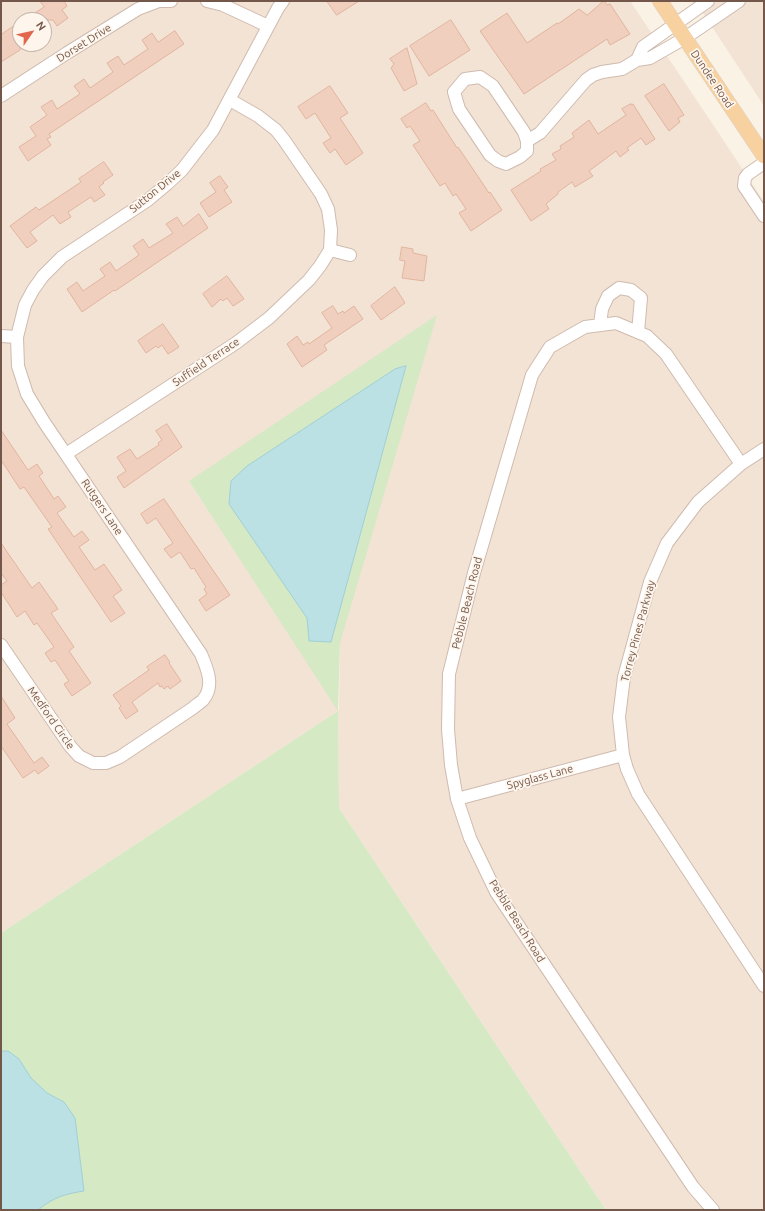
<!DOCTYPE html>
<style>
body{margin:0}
#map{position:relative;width:765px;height:1211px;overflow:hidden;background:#fbf2e6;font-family:Ubuntu,sans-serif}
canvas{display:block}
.frame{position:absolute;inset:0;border:2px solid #74574b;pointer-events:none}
.north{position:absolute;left:12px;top:12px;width:40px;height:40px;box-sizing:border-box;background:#fef6ec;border:1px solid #c7b6ac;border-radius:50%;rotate:56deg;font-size:11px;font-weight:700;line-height:16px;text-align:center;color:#74574b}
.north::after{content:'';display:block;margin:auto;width:14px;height:18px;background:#e1684f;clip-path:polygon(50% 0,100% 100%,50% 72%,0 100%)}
</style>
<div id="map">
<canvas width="765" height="1211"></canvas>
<div class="frame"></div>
<div class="north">N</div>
</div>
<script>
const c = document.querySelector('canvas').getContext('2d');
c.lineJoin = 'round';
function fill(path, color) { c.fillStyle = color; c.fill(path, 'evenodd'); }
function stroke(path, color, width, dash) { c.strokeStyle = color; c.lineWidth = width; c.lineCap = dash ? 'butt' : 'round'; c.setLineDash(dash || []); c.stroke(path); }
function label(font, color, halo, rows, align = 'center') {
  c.font = font + ' Ubuntu,sans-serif'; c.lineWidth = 3.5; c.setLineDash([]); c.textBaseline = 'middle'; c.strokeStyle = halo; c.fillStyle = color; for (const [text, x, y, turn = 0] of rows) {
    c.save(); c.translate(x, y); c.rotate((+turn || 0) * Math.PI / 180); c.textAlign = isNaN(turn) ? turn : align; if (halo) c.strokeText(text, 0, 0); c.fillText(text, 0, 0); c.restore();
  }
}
const residential = new Path2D(`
 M 1,1 L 630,1 L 714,126 L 764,202 L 764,1210 L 606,1210 L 339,808 L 338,711 L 1,933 ZM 20,20 L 44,20 L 44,44 L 20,44 ZM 189,481 L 340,643 L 339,710 Z
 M 695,1 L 764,1 L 764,106 Z`);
const green = new Path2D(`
 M 437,315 L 340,643 L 338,711 L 339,808 L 606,1210 L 1,1210 L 1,933 L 338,711 L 189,481 Z`);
const water = new Path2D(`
 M 406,366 L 331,642 L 309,641 L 307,618 L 229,504 L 231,481 L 247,466 L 395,369 Z
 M 1,1051 L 8,1051 L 19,1059 L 31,1078 L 47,1093 L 64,1102 L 75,1118 L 84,1191 C 65,1194 54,1197 38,1210 L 1,1210 Z`);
const building = new Path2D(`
 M 40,1 L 64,1 L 67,6 L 62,10 L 68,18 L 57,26 L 53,20 L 24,20 L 44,7 Z
 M 327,1 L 359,1 L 337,15 Z
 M 604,1 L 607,5 L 610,4 L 630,34 L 610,45 L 607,39 L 524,94 L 480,31 L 507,13 L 527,43 L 557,23 L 558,24 L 579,9 L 587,15 Z
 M 451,20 L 470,50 L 429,76 L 410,46 Z
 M 20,22 L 20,50 L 1,62 L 1,35 Z
 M 175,31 L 184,44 L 49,134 L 51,137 L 47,139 L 51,145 L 28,161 L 19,147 L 36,136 L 30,127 L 47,115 L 41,107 L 52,100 L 57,109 L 80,94 L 74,86 L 84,79 L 90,88 L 113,72 L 107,63 L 118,56 L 124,65 L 148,49 L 142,40 L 152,33 L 158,42 Z
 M 407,48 L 417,84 L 404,91 L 391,68 L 394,64 L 390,59 Z
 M 664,84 L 684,115 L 678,118 L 680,122 L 669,131 L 645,96 Z
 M 330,86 L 348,113 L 340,118 L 363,153 L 346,165 L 335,149 L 330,153 L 323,143 L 331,138 L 315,113 L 306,119 L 298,107 Z
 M 426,103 L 431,111 L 433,110 L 457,148 L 458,147 L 479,178 L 489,193 L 490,192 L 502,210 L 471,231 L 459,213 L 466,209 L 456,194 L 453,196 L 445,183 L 440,186 L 413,145 L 420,141 L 410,126 L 407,128 L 401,119 Z
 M 631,104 L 631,105 L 633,104 L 655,139 L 646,145 L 641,138 L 627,148 L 629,150 L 620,157 L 616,151 L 589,171 L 593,176 L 575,187 L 572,182 L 558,192 L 558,194 L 546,204 L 549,209 L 531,221 L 511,190 L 541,171 L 540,169 L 556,160 L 552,154 L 561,149 L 560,146 L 574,137 L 572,133 L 589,120 L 598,134 L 626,115 L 622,109 Z
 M 104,162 L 113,175 L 103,182 L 104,183 L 99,187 L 105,195 L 94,202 L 91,197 L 68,212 L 71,217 L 60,224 L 53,215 L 30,232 L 37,241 L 27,248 L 10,226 L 36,207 L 39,210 L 81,182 L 79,179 Z
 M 220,176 L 228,187 L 224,190 L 232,202 L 209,217 L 200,203 L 216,192 L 210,183 Z
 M 199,214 L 208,228 L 115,291 L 114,290 L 82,312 L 67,289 L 77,282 L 83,291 L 105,276 L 100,269 L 110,262 L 116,271 L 139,255 L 133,246 L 143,239 L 149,248 L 173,233 L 166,224 L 177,217 L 183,226 Z
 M 402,247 L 413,249 L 413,253 L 427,256 L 424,281 L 402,278 L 405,261 L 400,260 Z
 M 227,276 L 244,299 L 233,306 L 227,298 L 223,301 L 221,299 L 212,307 L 203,294 Z
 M 395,287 L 405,303 L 381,320 L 371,306 Z
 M 333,306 L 338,314 L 343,311 L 344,313 L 354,306 L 363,319 L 324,345 L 327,350 L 302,367 L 287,344 L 297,336 L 303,345 L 308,342 L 309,344 L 332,328 L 322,313 Z
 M 163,324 L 179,347 L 168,354 L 162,345 L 158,348 L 156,346 L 146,353 L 138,341 Z
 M 167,424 L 182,447 L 124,488 L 117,477 L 126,471 L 117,457 L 130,449 L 137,459 L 159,445 L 158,443 L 162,440 L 156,431 Z
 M 1,430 L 28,470 L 37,464 L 43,473 L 39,476 L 54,499 L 58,496 L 66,507 L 57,513 L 74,537 L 82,531 L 89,540 L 79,547 L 95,570 L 104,564 L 122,590 L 113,596 L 125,613 L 111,622 L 48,529 L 52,527 L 24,487 L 20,489 L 1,460 Z
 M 164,499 L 230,595 L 206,611 L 199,600 L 207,594 L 204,589 L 206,587 L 194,568 L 191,569 L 180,552 L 171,558 L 164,549 L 173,543 L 156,518 L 147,524 L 141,514 Z
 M 1,543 L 32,588 L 39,582 L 58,609 L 51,613 L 74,647 L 69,651 L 91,683 L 72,696 L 64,684 L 69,681 L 55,660 L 51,662 L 45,653 L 54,647 L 37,623 L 34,625 L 25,611 L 17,617 L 1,592 L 1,585 L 7,581 L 1,573 Z
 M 165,655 L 170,662 L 169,663 L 181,681 L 170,689 L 168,686 L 164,689 L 162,686 L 160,687 L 158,683 L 132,702 L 138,711 L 126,719 L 119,708 L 121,706 L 113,695 L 149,670 L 147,667 Z
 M 1,696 L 15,718 L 7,724 L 34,763 L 42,757 L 49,766 L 38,774 L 35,770 L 23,778 L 1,746 Z`);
const minor = new Path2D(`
 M 207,1 L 223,5 L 268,26
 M 708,1 L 643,47 L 637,60 L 650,58 L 685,38 L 739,1
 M 480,77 L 493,86 L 524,132 L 527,141 L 527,151 L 520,157 L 506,164 L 498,161 L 490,155 L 459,109 L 454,92 L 465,79 Z
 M 1,96 L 67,53 L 138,9 L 159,1 L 171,1
 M 527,141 L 540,133 L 586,80 L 593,75 L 602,72 L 622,69 L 637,60
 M 764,163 L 748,174 L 745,178 L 744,186 L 764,216
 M 330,250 L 350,255
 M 600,325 L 602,309 L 608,296 L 619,288 L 631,290 L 641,298 L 638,332
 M 1,336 L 17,337
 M 764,449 L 741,464 L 698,502 L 667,543 L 650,582 L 624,677 L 619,717 L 623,755 L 627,769 L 638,794 L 764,986
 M 66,454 L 236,343 L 269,318 L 309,280 L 320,266 L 330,250 L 331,230 L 328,209 L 321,194 L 284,140 L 276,130 L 258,116 L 230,100
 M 1,645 L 70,746 L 79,756 L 93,763 L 106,763 L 120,757 L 193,708 C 196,705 200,703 203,700 C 215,686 207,668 201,654 L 44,422 L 27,394 L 18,366 L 17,337 L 25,305 L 33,290 L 43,276 L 62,257 L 148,200 L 167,184 L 182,170 L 213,130 L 278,8 L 283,1
 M 457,799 L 623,755
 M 713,1210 L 693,1187 L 496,892 L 470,838 L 457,799 L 451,765 L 448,729 L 449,674 L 474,573 L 532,375 L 550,347 L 585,327 L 616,323 L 647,336 L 666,354 L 741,464`);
const major = new Path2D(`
 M 660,1 L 764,156`);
const streetNames = [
 ["Dorset Drive",84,43,-32],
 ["Dundee Road",712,79,56],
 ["Sutton Drive",155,191,-39],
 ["Suffield Terrace",206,362,-34],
 ["Rutgers Lane",102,507,56],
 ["Pebble Beach Road",467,603,-76],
 ["Torrey Pines Parkway",638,631,-75],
 ["Medford Circle",51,718,55],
 ["Spyglass Lane",540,777,-15],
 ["Pebble Beach Road",517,921,58]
];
fill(residential, '#f3e3d4');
fill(green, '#d5e9c4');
fill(water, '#bbe1e4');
stroke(water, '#a1d0d6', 1);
fill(building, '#f0cfbe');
stroke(building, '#e2b59f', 1);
stroke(minor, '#cfbbaf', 14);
stroke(major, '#d8d0cd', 16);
stroke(minor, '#fff', 12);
stroke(major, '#f7d2a0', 15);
label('11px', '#74574b', '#fef6ec', streetNames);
</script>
